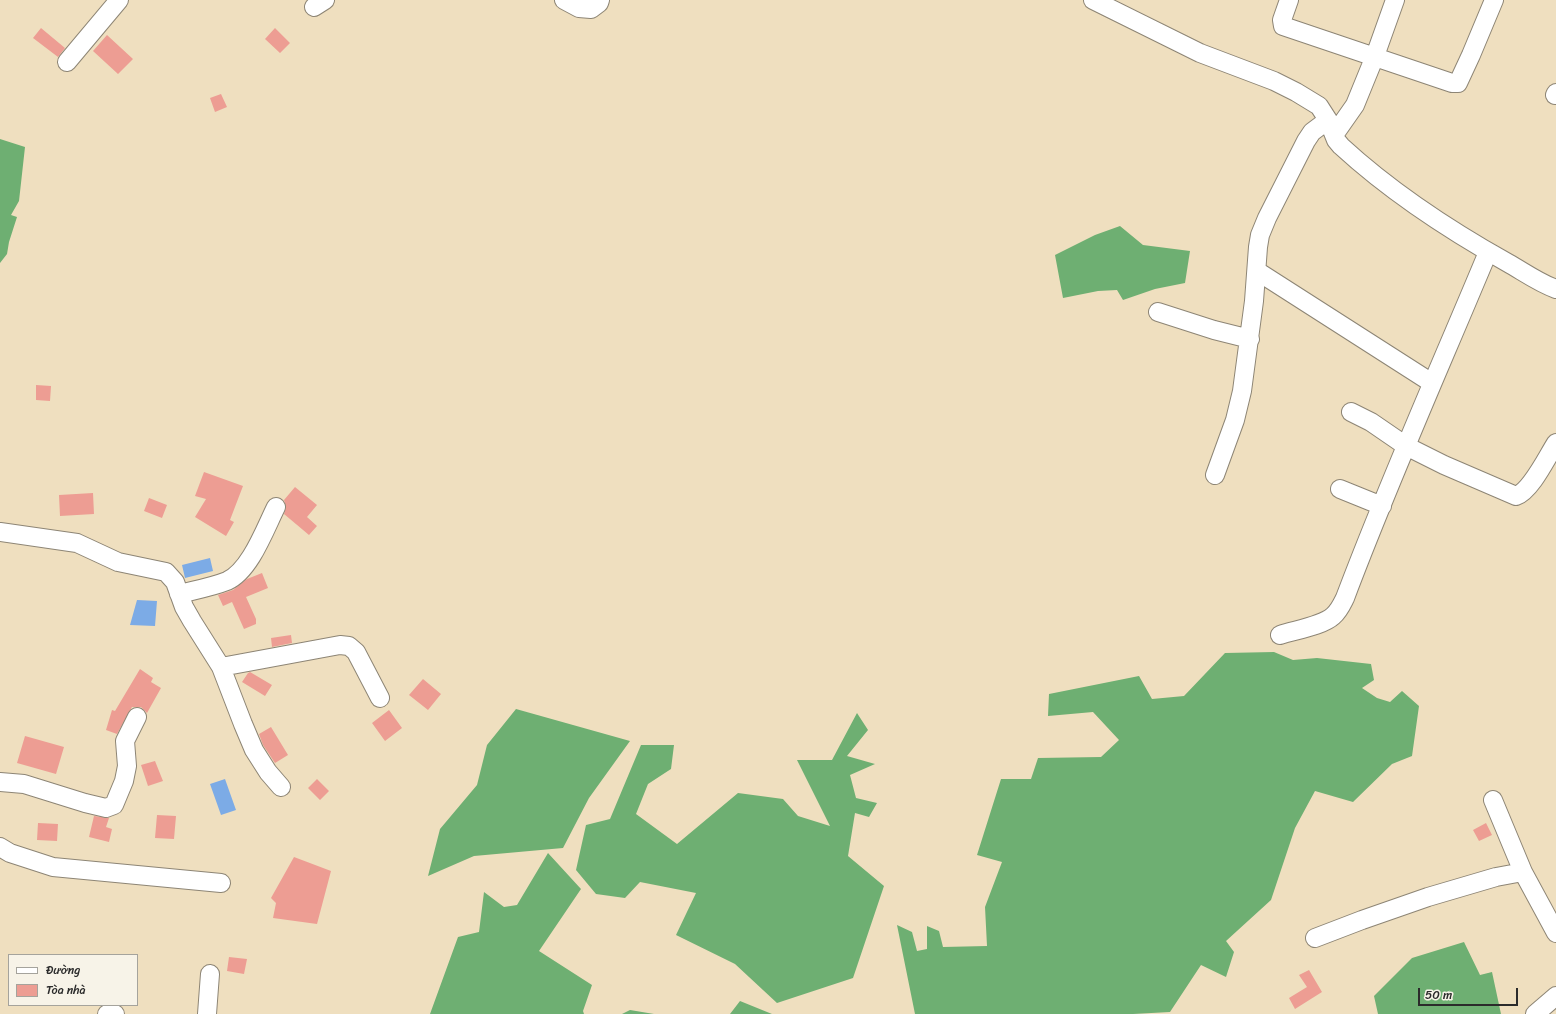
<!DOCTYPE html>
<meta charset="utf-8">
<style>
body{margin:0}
#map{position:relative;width:1556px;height:1014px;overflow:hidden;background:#efdfbf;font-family:Sriracha,sans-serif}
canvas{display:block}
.legend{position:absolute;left:8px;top:954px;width:130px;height:52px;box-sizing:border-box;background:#f7f3e8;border:1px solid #a5a39c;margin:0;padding:5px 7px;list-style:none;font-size:12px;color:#2b2b2b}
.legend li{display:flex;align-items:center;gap:8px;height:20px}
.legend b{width:20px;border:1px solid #a5a39c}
.scale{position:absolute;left:1418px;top:988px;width:100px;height:18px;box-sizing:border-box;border:2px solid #2b2b2b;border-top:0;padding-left:5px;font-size:12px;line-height:14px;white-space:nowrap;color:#2b2b2b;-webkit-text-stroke:3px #f7f3e8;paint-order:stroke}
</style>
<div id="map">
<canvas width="1556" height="1014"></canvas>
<ul class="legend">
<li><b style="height:5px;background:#fff"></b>Đường</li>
<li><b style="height:11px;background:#ed9d93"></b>Tòa nhà</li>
</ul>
<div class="scale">50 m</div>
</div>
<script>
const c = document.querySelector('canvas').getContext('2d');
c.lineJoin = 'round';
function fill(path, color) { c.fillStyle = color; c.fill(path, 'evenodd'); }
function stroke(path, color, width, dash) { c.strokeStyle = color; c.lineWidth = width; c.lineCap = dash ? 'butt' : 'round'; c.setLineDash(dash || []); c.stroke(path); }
const forest = new Path2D(`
 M 0,139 L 25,147 L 19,201 L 11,215 L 17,217 L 9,242 L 7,254 L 0,263 Z
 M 1120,226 L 1143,245 L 1190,251 L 1185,283 L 1155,289 L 1123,300 L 1117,290 L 1098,291 L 1063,298 L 1055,255 L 1095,235 Z
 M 1274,652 L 1293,660 L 1317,658 L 1371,664 L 1374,680 L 1362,688 L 1377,698 L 1390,702 L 1402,691 L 1419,706 L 1412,756 L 1392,764 L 1353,802 L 1315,791 L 1295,828 L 1271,900 L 1226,941 L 1234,952 L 1226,977 L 1201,965 L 1170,1012 L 1133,1014 L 915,1014 L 897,925 L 912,932 L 917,951 L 927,949 L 927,926 L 939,931 L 943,947 L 987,946 L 985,907 L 1002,862 L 977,855 L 1001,779 L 1031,779 L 1038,758 L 1101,757 L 1119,740 L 1093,712 L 1048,716 L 1049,694 L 1139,676 L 1152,699 L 1184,696 L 1225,653 Z
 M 516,709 L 630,741 L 589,798 L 563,848 L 474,856 L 428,876 L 440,829 L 477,785 L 487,745 Z
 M 857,713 L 868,730 L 847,756 L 875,764 L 850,775 L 856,798 L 877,803 L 869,817 L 855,813 L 848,856 L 884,886 L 853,978 L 777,1003 L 735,964 L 676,935 L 696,893 L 640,882 L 625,898 L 596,894 L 576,870 L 586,825 L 610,819 L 641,745 L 674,745 L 671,769 L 648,784 L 636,814 L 677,844 L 738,793 L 783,799 L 798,816 L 830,826 L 797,760 L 832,760 Z
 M 548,853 L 581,889 L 539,951 L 592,985 L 583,1011 L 584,1014 L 430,1014 L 458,937 L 479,932 L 484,892 L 504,907 L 517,905 Z
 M 1464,942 L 1480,975 L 1492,972 L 1501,1014 L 1378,1014 L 1374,996 L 1412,958 Z
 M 740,1001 L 772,1014 L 730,1014 Z
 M 630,1010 L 654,1014 L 622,1014 Z`);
const water = new Path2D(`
 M 210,558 L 213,571 L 185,578 L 182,565 Z
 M 137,600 L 157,601 L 155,626 L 130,625 Z
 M 225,779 L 236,810 L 221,815 L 210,784 Z`);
const building = new Path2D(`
 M 41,28 L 65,48 L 58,57 L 33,38 Z
 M 275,28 L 290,43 L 280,53 L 265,39 Z
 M 107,35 L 133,59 L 118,74 L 93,51 Z
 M 221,94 L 227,107 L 215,112 L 210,98 Z
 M 36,385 L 51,386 L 50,401 L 36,400 Z
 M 204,472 L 243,486 L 230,520 L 234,522 L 226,536 L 195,517 L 206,499 L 195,496 Z
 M 295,487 L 317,505 L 307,517 L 317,526 L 309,535 L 284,514 L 286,507 L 284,500 Z
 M 93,493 L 94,514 L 60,516 L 59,495 Z
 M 149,498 L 167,505 L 162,518 L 144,511 Z
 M 262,573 L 268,588 L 246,597 L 256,619 L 256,624 L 244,629 L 232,602 L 223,606 L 218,595 L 233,590 L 247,579 Z
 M 291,635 L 292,643 L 272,647 L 271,638 Z
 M 140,669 L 153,678 L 151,682 L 161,688 L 147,713 L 141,707 L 132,707 L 117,734 L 106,730 L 112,710 L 115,711 Z
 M 250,672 L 272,685 L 265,696 L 242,682 L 248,673 Z
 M 423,679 L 441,694 L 428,710 L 409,695 Z
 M 389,710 L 402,728 L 385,741 L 372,723 Z
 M 271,727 L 288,755 L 275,763 L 263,745 L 259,734 Z
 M 25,736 L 64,747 L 56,774 L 17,763 Z
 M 155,761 L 163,781 L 148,786 L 141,765 Z
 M 317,779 L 329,791 L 320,800 L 308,788 Z
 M 157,815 L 176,816 L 174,839 L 155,838 Z
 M 94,816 L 109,818 L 106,827 L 112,829 L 109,842 L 89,837 Z
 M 38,823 L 58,824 L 57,841 L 37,840 Z
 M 1486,823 L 1492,835 L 1479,841 L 1473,830 Z
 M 294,857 L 331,871 L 317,924 L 273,918 L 276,903 L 271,898 Z
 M 229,957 L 247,959 L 244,974 L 227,971 Z
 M 1309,970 L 1322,992 L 1295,1009 L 1289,998 L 1307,987 L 1299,975 Z`);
const minor = new Path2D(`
 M 564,0 L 579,8 L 591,9 L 599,3 L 600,0
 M 1093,0 L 1200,53 L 1274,81 L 1296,92 L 1319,106 L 1328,120 L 1336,140 L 1341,146 C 1391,192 1449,230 1508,263 C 1524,272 1539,283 1556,289
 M 1289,0 L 1282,20 L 1283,26 L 1452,83 L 1458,83 L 1471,55 L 1494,0
 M 314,7 L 325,0
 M 67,62 L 119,0
 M 1555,95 L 1556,93
 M 1334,135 L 1355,105 L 1375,56 L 1395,0
 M 1257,271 L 1432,383
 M 1158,312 L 1214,330 L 1250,339
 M 1351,412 L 1371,422 L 1406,446 L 1444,465 L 1516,496 C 1531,491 1547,457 1556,443
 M 1215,475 L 1235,420 L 1242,391 L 1254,301 L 1258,247 L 1260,235 L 1267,218 L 1306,141 L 1312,132 L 1328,120
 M 1340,489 L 1382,506
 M 0,532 L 77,543 L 118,562 L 166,572 L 175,582 L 184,607 L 192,621 L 221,667 L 243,724 L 254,750 L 268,772 L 281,787
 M 179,594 C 195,590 212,587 227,581 C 250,571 265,529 276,507
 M 1280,635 C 1295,630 1322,626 1333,616 C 1339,611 1342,604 1345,598 C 1389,481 1440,367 1488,252
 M 221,667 L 340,645 L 349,646 L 356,652 L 380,698
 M 0,782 L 24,784 L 85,803 L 106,808 L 114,805 L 124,781 L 127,766 L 125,741 L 137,717
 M 1493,800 L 1523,872
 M 0,847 L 10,853 L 53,867 L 221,883
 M 1315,938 L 1362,920 L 1428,897 L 1496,877 L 1523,872 L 1556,933
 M 107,1014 L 115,1014
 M 207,1014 L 210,974
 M 1535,1014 L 1556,996`);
fill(forest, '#6eaf72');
fill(water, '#7cabe6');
fill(building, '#ed9d93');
stroke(minor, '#8d8575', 20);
stroke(minor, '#fff', 18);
</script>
